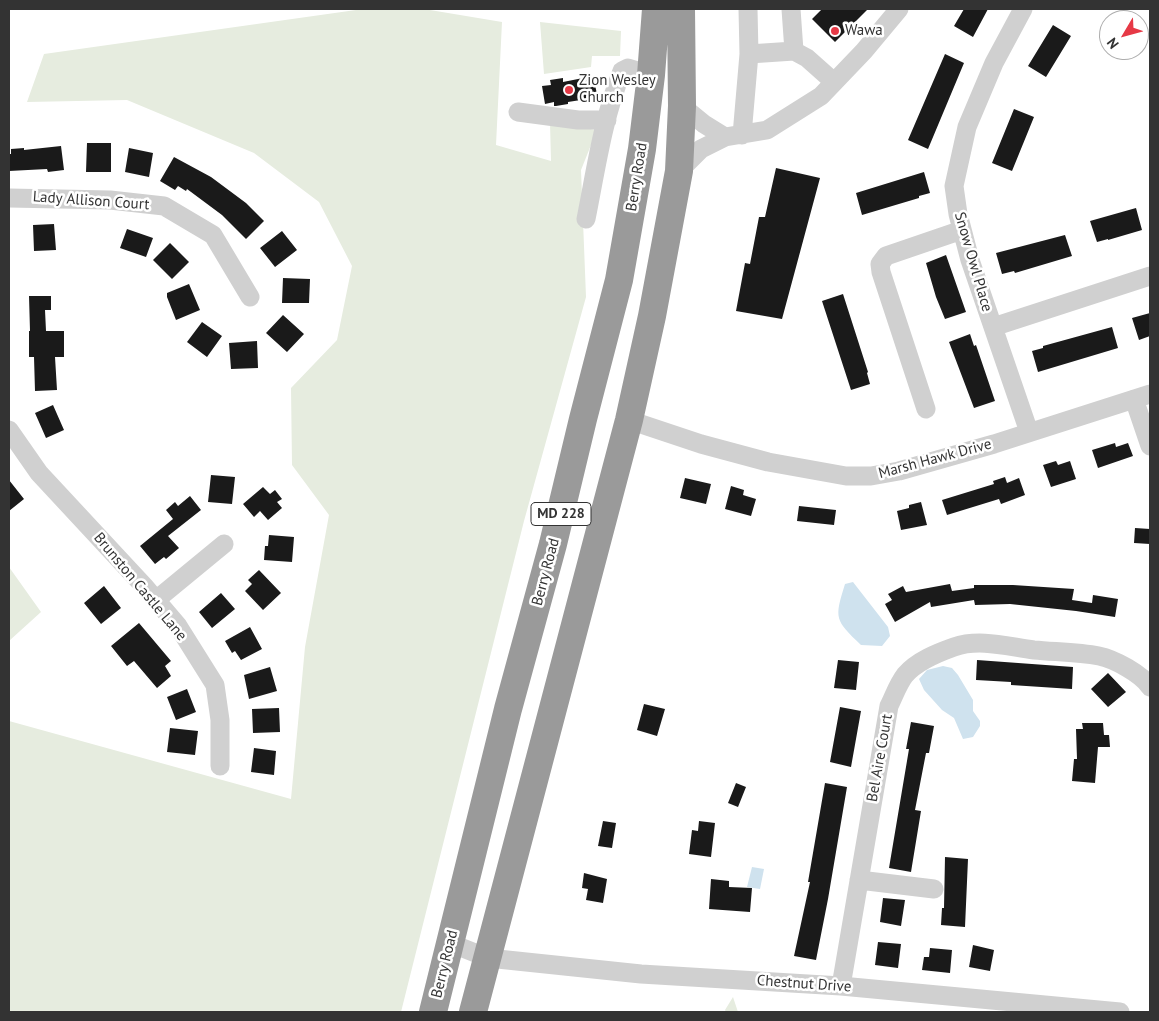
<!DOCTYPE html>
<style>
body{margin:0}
#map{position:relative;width:1159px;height:1021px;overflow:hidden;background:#fff;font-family:"PT Sans",sans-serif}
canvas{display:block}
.frame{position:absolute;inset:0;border:10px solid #333;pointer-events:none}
.north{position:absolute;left:1099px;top:10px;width:50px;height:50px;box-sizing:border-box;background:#fff;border:1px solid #adadad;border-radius:50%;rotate:233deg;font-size:14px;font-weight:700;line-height:20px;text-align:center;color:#333}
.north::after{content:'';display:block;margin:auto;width:18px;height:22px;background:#e63946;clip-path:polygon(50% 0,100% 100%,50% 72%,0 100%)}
</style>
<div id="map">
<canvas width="1159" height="1021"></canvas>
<div class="frame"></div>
<div class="north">N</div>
</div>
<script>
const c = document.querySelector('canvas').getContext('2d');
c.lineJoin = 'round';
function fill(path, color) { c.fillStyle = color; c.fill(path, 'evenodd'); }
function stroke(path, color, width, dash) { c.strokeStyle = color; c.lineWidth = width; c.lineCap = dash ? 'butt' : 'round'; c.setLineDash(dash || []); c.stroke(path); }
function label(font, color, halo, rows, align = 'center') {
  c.font = font + ' "PT Sans",sans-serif'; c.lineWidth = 5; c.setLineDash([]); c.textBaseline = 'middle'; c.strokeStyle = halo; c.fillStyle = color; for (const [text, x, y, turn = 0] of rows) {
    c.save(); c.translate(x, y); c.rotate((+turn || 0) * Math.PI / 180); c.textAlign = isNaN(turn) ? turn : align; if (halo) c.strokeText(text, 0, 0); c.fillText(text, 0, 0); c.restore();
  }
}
const green = new Path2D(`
 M 363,9 L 424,9 L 502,22 L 496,145 L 551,161 L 550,123 L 597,130 L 581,170 L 586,297 L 524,521 L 401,1012 L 9,1012 L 9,721 L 291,799 L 305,647 L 329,515 L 292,465 L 291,388 L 337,340 L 352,266 L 319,202 L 254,153 L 127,100 L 27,102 L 44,54 Z
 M 540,22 L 621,31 L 620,56 L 592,56 L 591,67 L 544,74 Z
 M 9,567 L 41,612 L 9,641 Z
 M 733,997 L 738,1012 L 726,1012 L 725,1010 Z`);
const water = new Path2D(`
 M 853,582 L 888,627 L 890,636 L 882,646 L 861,645 C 835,620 834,619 845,584 Z
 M 943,666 L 952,668 L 958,675 L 973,700 L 973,711 L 980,721 L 980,726 L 973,737 L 963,739 L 954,718 L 942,710 L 924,690 L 919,679 L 927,670 Z
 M 752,867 L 764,869 L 760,889 L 747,887 Z`);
const building = new Path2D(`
 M 822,9 L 868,9 L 835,42 L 812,19 Z
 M 964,9 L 988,9 L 973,37 L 954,26 Z
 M 1053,25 L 1071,36 L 1046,77 L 1028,66 Z
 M 945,54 L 964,63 L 928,149 L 908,140 Z
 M 593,76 L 597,94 L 586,96 L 587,99 L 568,102 L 568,104 L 556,106 L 554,106 L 554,102 L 545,104 L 542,86 L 551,85 L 550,80 L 563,78 L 563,82 Z
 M 1014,109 L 1034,117 L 1012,171 L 992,163 Z
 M 87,143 L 111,143 L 111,172 L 86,172 Z
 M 61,146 L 64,170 L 48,172 L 47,169 L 9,171 L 9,154 L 11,154 L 11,149 L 24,148 L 24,150 Z
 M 129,148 L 153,153 L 149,177 L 125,172 Z
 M 174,157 L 211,177 L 246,203 L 264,221 L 246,239 L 222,215 L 187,189 L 186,191 L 178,186 L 175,190 L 160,181 Z
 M 776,168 L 820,178 L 782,319 L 736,311 L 745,263 L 750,264 L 759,217 L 765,217 Z
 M 924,172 L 930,193 L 919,196 L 919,198 L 862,215 L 856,193 Z
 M 1136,208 L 1142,230 L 1108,240 L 1108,239 L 1097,242 L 1090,221 Z
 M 54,224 L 56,250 L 34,251 L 33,225 Z
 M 127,229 L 153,238 L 146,257 L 120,248 Z
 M 282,231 L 297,250 L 275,267 L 260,248 Z
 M 1065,235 L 1072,256 L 1015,273 L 1014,271 L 1002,274 L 996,253 Z
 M 170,243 L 189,262 L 172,279 L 153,260 Z
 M 946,255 L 966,312 L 945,319 L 936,297 L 926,263 Z
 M 283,278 L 310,279 L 309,303 L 282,303 Z
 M 189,284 L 200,310 L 176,320 L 167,297 L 167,293 Z
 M 843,294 L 868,372 L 867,373 L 870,384 L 851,390 L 822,301 Z
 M 29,296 L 51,296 L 51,310 L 45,310 L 46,331 L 64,331 L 64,357 L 55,357 L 57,390 L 35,391 L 34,357 L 29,357 L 29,331 L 30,331 Z
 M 1150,313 L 1150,336 L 1139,340 L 1132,318 Z
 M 283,315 L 304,334 L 287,352 L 266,333 Z
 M 202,322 L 222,336 L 207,357 L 187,342 Z
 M 1112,327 L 1118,348 L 1038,372 L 1032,351 L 1043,348 L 1043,346 Z
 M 970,334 L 974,346 L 976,345 L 995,401 L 974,408 L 949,342 Z
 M 257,341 L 258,368 L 231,369 L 229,343 Z
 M 53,405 L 64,430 L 46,438 L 35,413 Z
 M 1115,443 L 1116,447 L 1128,443 L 1133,456 L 1098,468 L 1092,450 Z
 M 1056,461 L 1058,465 L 1070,461 L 1076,479 L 1051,487 L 1043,465 Z
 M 211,475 L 235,477 L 232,504 L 208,502 Z
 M 1005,477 L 1007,483 L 1019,478 L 1025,495 L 1001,504 L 999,499 L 947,515 L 942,500 L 994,484 L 993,481 Z
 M 685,478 L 711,484 L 706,504 L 680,498 Z
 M 9,480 L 24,499 L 9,511 Z
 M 731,486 L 744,490 L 743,495 L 756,499 L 751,516 L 725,509 Z
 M 263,487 L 270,494 L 275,490 L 282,499 L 277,502 L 282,508 L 268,520 L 260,511 L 254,517 L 243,504 Z
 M 190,496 L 201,510 L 168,536 L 179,548 L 166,559 L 164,557 L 155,564 L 140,546 L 173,519 L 166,510 L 175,502 L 178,506 Z
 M 921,502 L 927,525 L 901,530 L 897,511 L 909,508 L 909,505 Z
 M 799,506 L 836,510 L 834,525 L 797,521 Z
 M 1135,528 L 1150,529 L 1150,544 L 1134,543 Z
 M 269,535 L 294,537 L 292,562 L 264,560 L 265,546 L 268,546 Z
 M 259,570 L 281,593 L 263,610 L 245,591 L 252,584 L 248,580 Z
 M 950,584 L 952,591 L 974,588 L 974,585 L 1013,585 L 1074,589 L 1072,600 L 1092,603 L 1093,595 L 1118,599 L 1115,617 L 1076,611 L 1010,604 L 975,605 L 974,600 L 931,607 L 930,602 L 895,622 L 885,604 L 892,600 L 888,594 L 903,586 L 906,592 Z
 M 104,586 L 121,608 L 101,624 L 84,603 Z
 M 221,593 L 235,609 L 212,628 L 199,612 Z
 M 139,623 L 171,661 L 165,666 L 171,676 L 157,688 L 134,661 L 127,666 L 111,646 Z
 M 250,627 L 262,649 L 241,660 L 235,651 L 232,653 L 225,641 Z
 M 838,660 L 859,662 L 856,690 L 834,688 Z
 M 977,660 L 1073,667 L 1072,689 L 1011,685 L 1011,682 L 976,680 Z
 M 270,667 L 277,691 L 249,699 L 244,675 Z
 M 1108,673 L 1126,692 L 1108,707 L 1091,689 Z
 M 187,689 L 196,712 L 176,720 L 167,697 Z
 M 644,704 L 665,709 L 657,736 L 637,730 Z
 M 840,707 L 861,711 L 851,767 L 830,762 Z
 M 279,708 L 280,732 L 253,733 L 252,709 Z
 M 911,722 L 934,726 L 929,753 L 926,753 L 915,810 L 921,811 L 911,872 L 889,868 L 909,749 L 906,749 Z
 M 1082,723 L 1103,723 L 1104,735 L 1109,735 L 1110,747 L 1098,747 L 1095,783 L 1072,781 L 1074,759 L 1077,759 L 1076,729 L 1083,729 Z
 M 170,728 L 198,731 L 195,755 L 167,752 Z
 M 254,748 L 276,751 L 274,775 L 251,772 Z
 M 736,783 L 746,787 L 738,807 L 728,803 Z
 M 825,783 L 847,787 L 828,899 L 816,960 L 794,956 L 810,882 L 808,882 Z
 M 603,821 L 616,823 L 612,848 L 598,846 Z
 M 699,821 L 715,823 L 711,857 L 689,854 L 692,830 L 698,831 Z
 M 945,857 L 968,859 L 965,927 L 941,925 L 942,908 L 944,908 Z
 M 584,873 L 607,879 L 603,903 L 586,900 L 588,889 L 582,888 Z
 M 711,879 L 729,881 L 729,887 L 752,888 L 750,912 L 709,909 Z
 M 883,898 L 905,900 L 901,926 L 880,922 Z
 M 878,942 L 901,944 L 898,968 L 875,965 Z
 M 973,945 L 994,950 L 990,971 L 969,967 Z
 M 930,948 L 952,950 L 950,973 L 922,970 L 924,957 L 929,957 Z`);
const minor = new Path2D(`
 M 791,9 L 794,51
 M 1023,9 L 994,63 L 967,127 L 954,186 L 958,214 L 970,260 L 1029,432
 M 749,54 L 794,51 L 807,58 L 834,82
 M 682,106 L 704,124 L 725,137
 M 518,112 L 578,120 L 607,120
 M 742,135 L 749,54 L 748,9
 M 679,171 L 701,149 L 725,137 L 767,130 L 821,96 L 864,51 L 899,9
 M 9,198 L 110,200 L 164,206 L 213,235 L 250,297
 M 586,219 C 596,169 603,118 622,71 L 628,68 L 651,75
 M 993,327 L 1150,276
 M 1134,399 L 1150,446
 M 926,409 L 881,272 L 880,264 L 886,256 L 962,230
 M 629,420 L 701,444 L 768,462 L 846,476 L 871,476 L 899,471 L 994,444 L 1150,394
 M 9,430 L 39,473 L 144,586 L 178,626 L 215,685 L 220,720 L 220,766
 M 156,600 L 224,544
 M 859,880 L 934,889
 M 450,943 L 488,958 L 641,974 L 841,986 L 1120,1012
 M 841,986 L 889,706 C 894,696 898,684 905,675 C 917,661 937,653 954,647 C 980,638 1009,647 1034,650 C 1055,652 1078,652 1099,656 C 1114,659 1142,674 1150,687`);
const highway = new Path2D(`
 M 433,1012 L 508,709 L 553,544 L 583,419 L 619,280 L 642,149 L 651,75 L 656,9
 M 473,1012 L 629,420 L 652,316 L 679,171 L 682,106 L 681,9`);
const markers = [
 [835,31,5,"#e63946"],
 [569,90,5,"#e63946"]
];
const shields = [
 [561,514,60]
];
const shieldNames = [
 ["MD 228",561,514]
];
const poiNames = [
 ["Wawa",845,31],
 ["Zion Wesley",579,81],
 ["Church",579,98]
];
const streetNames = [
 ["Berry Road",637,177,-81],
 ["Lady Allison Court",91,201,4],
 ["Snow Owl Place",973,262,74],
 ["Marsh Hawk Drive",935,459,-15],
 ["Berry Road",546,572,-75],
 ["Brunston Castle Lane",140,587,50],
 ["Bel Aire Court",880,758,-80],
 ["Berry Road",445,964,-76],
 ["Chestnut Drive",804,984,4]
];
fill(green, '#e6ecdf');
fill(water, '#cfe2ee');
fill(building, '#1a1a1a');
stroke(minor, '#d0d0d0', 19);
stroke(highway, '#9a9a9a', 28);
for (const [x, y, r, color] of markers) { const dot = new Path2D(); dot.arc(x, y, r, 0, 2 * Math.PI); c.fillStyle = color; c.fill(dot); stroke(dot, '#fff', 2); }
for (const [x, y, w] of shields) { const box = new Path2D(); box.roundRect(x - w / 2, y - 11.5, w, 23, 4); c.fillStyle = '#fff'; c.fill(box); stroke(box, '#333', 1); }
label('bold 14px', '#333', null, shieldNames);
label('15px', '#333', '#fff', poiNames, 'left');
label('15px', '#333', '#fff', streetNames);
</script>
